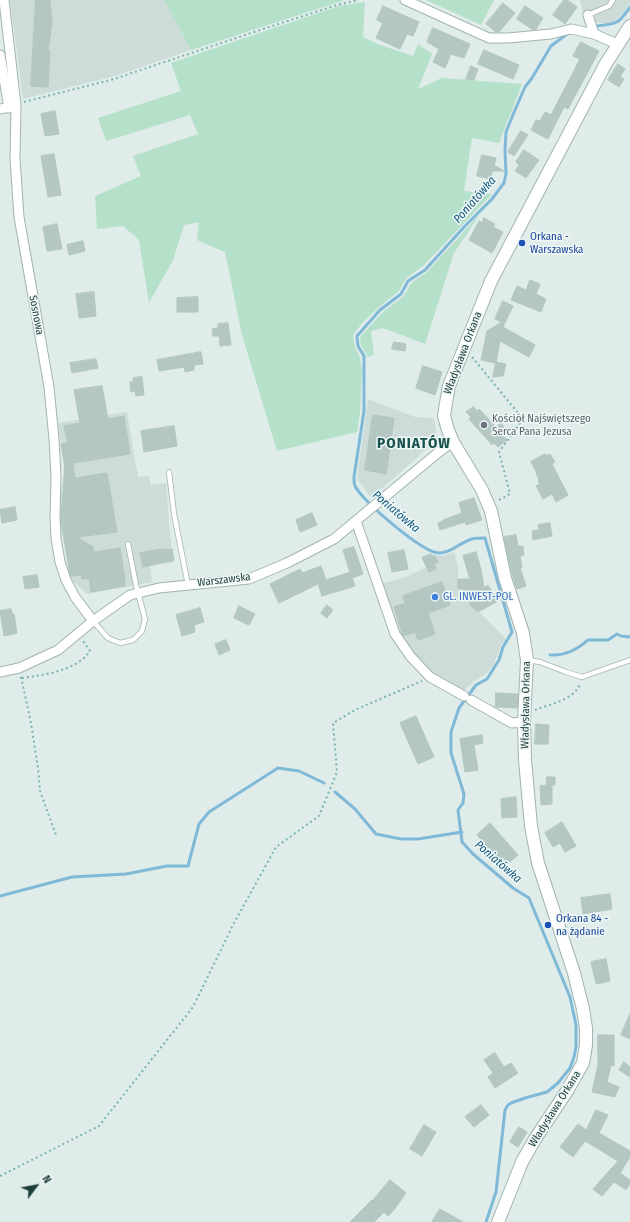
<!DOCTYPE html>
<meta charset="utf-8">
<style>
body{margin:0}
#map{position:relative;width:630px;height:1222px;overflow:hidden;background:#dfece9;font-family:"Fira Sans Condensed",sans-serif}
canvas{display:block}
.north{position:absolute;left:16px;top:1166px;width:40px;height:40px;-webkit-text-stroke:3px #f0f8f6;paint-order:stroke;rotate:58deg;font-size:11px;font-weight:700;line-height:16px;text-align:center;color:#1e3e3c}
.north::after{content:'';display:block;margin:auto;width:14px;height:18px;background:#1e3e3c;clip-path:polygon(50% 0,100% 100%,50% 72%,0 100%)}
</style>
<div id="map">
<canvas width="630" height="1222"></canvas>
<div class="north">N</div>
</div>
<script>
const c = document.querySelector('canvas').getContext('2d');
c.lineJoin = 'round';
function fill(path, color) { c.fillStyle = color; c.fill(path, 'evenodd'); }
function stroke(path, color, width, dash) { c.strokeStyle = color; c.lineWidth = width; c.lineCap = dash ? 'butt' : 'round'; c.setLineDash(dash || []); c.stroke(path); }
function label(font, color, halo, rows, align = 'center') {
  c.font = font + ' "Fira Sans Condensed",sans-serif'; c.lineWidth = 3; c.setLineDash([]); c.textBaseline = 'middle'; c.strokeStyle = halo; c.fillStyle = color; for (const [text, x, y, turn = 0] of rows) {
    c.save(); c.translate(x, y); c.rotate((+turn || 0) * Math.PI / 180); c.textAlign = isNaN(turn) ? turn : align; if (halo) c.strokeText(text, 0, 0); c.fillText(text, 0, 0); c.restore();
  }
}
const built = new Path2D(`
 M 10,0 L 164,0 L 191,50 L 115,76 L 23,99 Z
 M 580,0 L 630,0 L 630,3 L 623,14 L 612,23 L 585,23 Z
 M 368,399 L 415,417 L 434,418 L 437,440 L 371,498 L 357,478 Z
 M 127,412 L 138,477 L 149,476 L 151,485 L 166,483 L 170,536 L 174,562 L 150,566 L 152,582 L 87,594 L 70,578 L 59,516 L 64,467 L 58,423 Z
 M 454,552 L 458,566 L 458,591 L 506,639 L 501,645 L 493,666 L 486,674 L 474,681 L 464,690 L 436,676 L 416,658 L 399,632 L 381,584 L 406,577 L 437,562 L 434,555 L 443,556 Z`);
const green = new Path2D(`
 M 164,0 L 345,0 L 191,50 Z
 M 426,0 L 494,0 L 481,25 Z
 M 365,2 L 363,37 L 380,45 L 413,56 L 418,44 L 432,54 L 418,89 L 442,78 L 522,84 L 499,143 L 472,138 L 464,191 L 492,194 L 423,266 L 406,278 L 399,291 L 379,307 L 363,322 L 353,335 L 355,347 L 360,358 L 362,372 L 360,412 L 357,432 L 277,451 L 242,335 L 225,252 L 197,240 L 199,222 L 184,225 L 173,260 L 149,303 L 139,240 L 123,226 L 97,229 L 95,196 L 141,176 L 133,156 L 198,134 L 190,115 L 106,141 L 98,118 L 181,91 L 171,63 L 339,6 Z
 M 480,214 L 454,253 L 425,344 L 383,328 L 371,331 L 374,355 L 368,357 L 361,345 L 360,337 L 383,312 L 404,296 L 411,283 L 427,272 Z`);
const stream = new Path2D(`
 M 595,26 C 616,24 618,25 630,7
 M 550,655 C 564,656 578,649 588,640 L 608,640 L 617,634 L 621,636 L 630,637
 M 335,792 L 355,809 L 376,834 L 401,839 L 418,839 L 462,832
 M 0,896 L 72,877 L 126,874 L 167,866 L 188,866 L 199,824 L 209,812 L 278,768 L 299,771 L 324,783
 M 486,1222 L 496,1192 L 505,1110 L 508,1105 L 511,1103 L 525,1098 L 547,1092 L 558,1083 L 570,1068 L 574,1057 L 576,1047 L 576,1025 L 570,997 L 529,898 L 513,888 L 473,854 L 462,842 L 458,810 L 463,803 L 464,794 L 451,753 L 451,732 L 459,708 L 476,685 L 487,679 L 499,660 L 503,647 L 512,632 L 485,538 C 481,538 476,538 472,539 C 460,542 452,553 439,553 C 423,553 362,501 355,486 C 354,484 354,480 354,477 L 364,411 L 364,356 L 358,346 L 357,336 L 380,310 L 401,294 L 408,281 L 425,270 L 465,226 L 492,199 L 504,183 L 506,174 L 505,150 L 506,132 L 515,110 L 525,87 L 532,78 L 551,46 L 567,34`);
const building = new Path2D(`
 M 36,0 L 50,0 L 52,22 L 48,51 L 50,51 L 48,87 L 31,86 Z
 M 564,0 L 567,0 L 577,7 L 565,24 L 553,15 Z
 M 503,3 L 515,13 L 499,32 L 496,32 L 486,24 Z
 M 383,6 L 419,22 L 413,36 L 407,34 L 400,49 L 376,38 L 383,23 L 377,20 Z
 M 525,6 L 543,18 L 536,29 L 533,30 L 517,19 Z
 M 433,28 L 470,44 L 464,58 L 451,54 L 445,68 L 433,62 L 439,49 L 427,42 Z
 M 581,42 L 599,51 L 568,109 L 564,107 L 548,139 L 531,130 L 536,120 L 540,121 L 545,112 L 551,115 L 580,59 L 573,56 Z
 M 484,50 L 519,65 L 513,79 L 478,64 Z
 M 618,64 L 625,69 L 620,77 L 624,79 L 619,87 L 608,80 Z
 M 471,66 L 478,69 L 474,80 L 466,79 Z
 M 55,111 L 59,134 L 45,136 L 41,114 Z
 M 521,131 L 528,135 L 514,156 L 508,152 Z
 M 524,150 L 539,160 L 526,178 L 515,171 L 519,165 L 516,162 Z
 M 54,154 L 61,195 L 48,197 L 41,156 Z
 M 482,155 L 496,158 L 494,165 L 504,171 L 492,171 L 491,179 L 477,176 Z
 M 484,218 L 495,224 L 493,227 L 503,232 L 492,253 L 469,240 L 479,221 L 482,223 Z
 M 57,224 L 62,249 L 47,251 L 43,227 Z
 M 83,241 L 85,251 L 69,255 L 67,245 Z
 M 530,280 L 540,284 L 536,294 L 546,299 L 541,312 L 511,300 L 517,286 L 526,290 Z
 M 94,292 L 96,316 L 79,318 L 76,294 Z
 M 198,297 L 198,312 L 177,312 L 177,298 Z
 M 503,301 L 513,306 L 503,327 L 535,345 L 529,357 L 500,341 L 496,363 L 481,360 L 487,331 L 502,322 L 495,319 Z
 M 228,323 L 231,345 L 220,346 L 219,336 L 213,336 L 212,329 L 218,328 L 218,324 Z
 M 394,342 L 406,344 L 405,351 L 392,349 Z
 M 201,352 L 203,364 L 194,365 L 194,370 L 185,372 L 184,367 L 159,371 L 157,360 Z
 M 96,359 L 98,368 L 72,373 L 70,363 Z
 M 496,362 L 506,364 L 503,376 L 493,377 Z
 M 423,366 L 442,372 L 435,395 L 416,388 Z
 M 142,377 L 144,395 L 136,396 L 135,391 L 131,392 L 130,382 L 134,381 L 133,378 Z
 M 102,386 L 108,419 L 124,416 L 130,454 L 73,463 L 75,478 L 107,473 L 117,532 L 77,537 L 93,547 L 94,552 L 120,548 L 125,580 L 124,580 L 125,586 L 91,592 L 89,578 L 82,579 L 81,575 L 71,576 L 70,573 L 61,520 L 65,467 L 61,444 L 68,443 L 64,426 L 80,423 L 74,390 Z
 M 474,407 L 477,411 L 479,409 L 496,427 L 501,423 L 507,431 L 502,435 L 507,440 L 498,447 L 494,443 L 492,445 L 469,419 L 471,417 L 466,412 Z
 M 373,415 L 394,418 L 386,474 L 365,470 Z
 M 174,426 L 177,446 L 144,452 L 141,431 Z
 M 545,454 L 546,456 L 550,454 L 555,462 L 552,464 L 568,495 L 556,502 L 552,494 L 543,499 L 536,486 L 540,484 L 538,481 L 539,480 L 536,473 L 537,473 L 531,462 Z
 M 474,498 L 482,520 L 466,525 L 465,522 L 440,530 L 438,523 L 443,521 L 443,520 L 462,513 L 459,503 Z
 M 15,507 L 17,520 L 2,523 L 0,510 Z
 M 312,513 L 317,525 L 300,532 L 296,520 Z
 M 550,523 L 552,536 L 533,540 L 532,531 L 539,530 L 538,525 Z
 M 516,535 L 518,546 L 523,546 L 524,555 L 520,556 L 522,567 L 520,568 L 526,586 L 517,589 L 512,574 L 504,537 Z
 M 354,547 L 363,574 L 352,578 L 355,586 L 322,596 L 318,584 L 279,603 L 270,584 L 300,569 L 302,573 L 321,566 L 326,580 L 350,572 L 343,550 Z
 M 164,549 L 164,550 L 172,549 L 174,560 L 143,567 L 140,553 Z
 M 404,550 L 408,569 L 392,572 L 388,553 Z
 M 476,552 L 481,569 L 484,588 L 488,585 L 498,601 L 478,612 L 471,606 L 463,589 L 458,589 L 458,579 L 470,579 L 463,556 Z
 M 431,554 L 432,556 L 434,555 L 438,562 L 434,564 L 436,569 L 429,572 L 422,558 Z
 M 37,575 L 39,587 L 25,589 L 23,577 Z
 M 442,582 L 450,605 L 428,613 L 435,634 L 418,640 L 415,632 L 403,636 L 394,607 L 405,603 L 403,596 Z
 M 327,605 L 333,610 L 327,618 L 321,613 Z
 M 239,606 L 255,614 L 249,625 L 234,618 Z
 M 200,608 L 204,622 L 194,625 L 195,632 L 182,636 L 176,615 Z
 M 11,609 L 12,614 L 14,614 L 17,633 L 4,636 L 0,611 Z
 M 226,640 L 230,650 L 219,655 L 215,644 Z
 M 496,693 L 518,694 L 517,708 L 496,707 Z
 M 416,716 L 434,757 L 418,764 L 400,723 Z
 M 536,724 L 549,725 L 548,744 L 535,744 Z
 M 482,735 L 483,743 L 474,745 L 478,770 L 465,772 L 460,739 Z
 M 547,777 L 555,777 L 555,785 L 547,785 Z
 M 552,785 L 552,804 L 541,805 L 540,786 Z
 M 516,797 L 517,817 L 502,818 L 501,799 Z
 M 562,822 L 576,846 L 565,852 L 560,843 L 553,847 L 545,833 Z
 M 490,823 L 518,855 L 504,867 L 477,835 Z
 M 610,894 L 612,909 L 583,914 L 581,898 Z
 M 606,959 L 610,981 L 596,984 L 591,962 Z
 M 630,1014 L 630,1039 L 621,1035 Z
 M 598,1035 L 614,1035 L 614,1066 L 611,1065 L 607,1082 L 619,1087 L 615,1097 L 592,1092 L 598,1065 Z
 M 495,1053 L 504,1067 L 511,1063 L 518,1073 L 495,1088 L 488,1077 L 493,1073 L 484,1060 Z
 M 624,1062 L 630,1067 L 630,1077 L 619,1070 Z
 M 481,1105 L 489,1115 L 474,1127 L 465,1117 Z
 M 596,1110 L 608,1115 L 599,1133 L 630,1151 L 630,1157 L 620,1173 L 630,1180 L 630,1184 L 626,1190 L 614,1182 L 602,1196 L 593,1189 L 618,1161 L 585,1141 L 573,1157 L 560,1147 L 578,1124 L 586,1130 Z
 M 424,1125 L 436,1132 L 422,1156 L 410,1149 Z
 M 519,1127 L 527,1132 L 518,1147 L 510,1142 Z
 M 390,1180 L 406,1193 L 393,1211 L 388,1216 L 384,1212 L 374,1222 L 350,1222 L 372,1200 L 372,1201 Z
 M 440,1209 L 463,1222 L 432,1222 Z`);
const path = new Path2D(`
 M 24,102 L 114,79 L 257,31 L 337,5 L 359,0
 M 472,357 L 523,419 L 499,452 L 510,494 L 497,501
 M 21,677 L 31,723 L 38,768 L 40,791 L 56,835
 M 22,678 C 43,675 77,671 90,651 L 83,641
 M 535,710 C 550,704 574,700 580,684
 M 0,1176 L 99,1126 L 193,1007 L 234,923 L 276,847 L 319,816 L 337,772 L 333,723 L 357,709 L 422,681`);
const service = new Path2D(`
 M 588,15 L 609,6 L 613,0
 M 169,472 L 174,514 L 188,585
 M 93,621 L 108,638 L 120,643 L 133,640 L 142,631 L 145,619 L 136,585 L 128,544
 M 527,660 L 540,662 L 566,672 L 582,677 L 630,660`);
const minor = new Path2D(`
 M 4,0 L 16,105 L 15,159 L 19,217 L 49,387 L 54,439 L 56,476 L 55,517 L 56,538 L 60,562 L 66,580 L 75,597 L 93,621
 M 405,0 L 489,38 L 508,38 L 551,34 L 571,29 L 594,34
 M 588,15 L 594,34 L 617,44
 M 0,55 L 9,108
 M 0,109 L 14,106
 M 356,521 L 395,634 L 411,657 L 430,677 L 464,696
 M 0,672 L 19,668 L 58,650 L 93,621 L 130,595 L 159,588 L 249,579 L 287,563 L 334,539 L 440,451 L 453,442
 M 471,700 L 512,723 L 524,722`);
const tertiary = new Path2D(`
 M 498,1222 L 522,1162 L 535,1139 L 567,1091 L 583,1063 L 586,1045 L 586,1028 L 583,1009 L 574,973 L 538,863 L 531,826 L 525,760 L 524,722 L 527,660 L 523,633 L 505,578 L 491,511 L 482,490 L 453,442 L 448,430 L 444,416 L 445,409 L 449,386 L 491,281 L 605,65 L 630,26`);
const markers = [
 [522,243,4,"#1a4fb4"],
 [484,425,4,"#6b7280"],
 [435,597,4,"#3f7fe0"],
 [548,925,4,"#1a4fb4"]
];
const transitNames = [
 ["Orkana -",530,237],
 ["Warszawska",530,250],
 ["Orkana 84 -",556,919],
 ["na żądanie",556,932]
];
const streetNames = [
 ["Sosnowa",36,315,79],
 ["Władysława Orkana",463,353,-69],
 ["Warszawska",224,580,-7],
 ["Władysława Orkana",526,705,-89],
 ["Władysława Orkana",555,1109,-58]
];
const worshipNames = [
 ["Kościół Najświętszego",492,419],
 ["Serca Pana Jezusa",492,432]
];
const shopNames = [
 ["GL. INWEST-POL",443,597]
];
const waterNames = [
 ["Poniatówka",475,200,-49],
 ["Poniatówka",396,512,40],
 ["Poniatówka",498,862,41]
];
const districtNames = [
 ["PONIATÓW",414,444]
];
fill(built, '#cddcd8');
fill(green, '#b5e0c9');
stroke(stream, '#80b9d8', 3);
fill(building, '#b4c7c2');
stroke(building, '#b1c6c2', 1);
stroke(service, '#a1b4b2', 6);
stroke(minor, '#a1b4b2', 11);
stroke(tertiary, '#a1b4b2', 14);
stroke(path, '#7bb4ad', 2, [2, 3]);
stroke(service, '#fff', 4.5);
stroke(minor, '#fff', 9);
stroke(tertiary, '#fff', 12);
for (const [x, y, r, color] of markers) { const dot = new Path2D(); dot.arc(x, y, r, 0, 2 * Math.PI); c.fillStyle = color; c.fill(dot); stroke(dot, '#f0f8f6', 1.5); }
label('11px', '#164399', '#f0f8f6', transitNames, 'left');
label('11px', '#1e3e3c', '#f0f8f6', streetNames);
label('11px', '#5b616d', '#f0f8f6', worshipNames, 'left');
label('11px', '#366cbe', '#f0f8f6', shopNames, 'left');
label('italic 12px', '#115881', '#f0f8f6', waterNames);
c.letterSpacing = '1px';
label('bold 15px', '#18524f', '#f0f8f6', districtNames);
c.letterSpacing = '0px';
</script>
